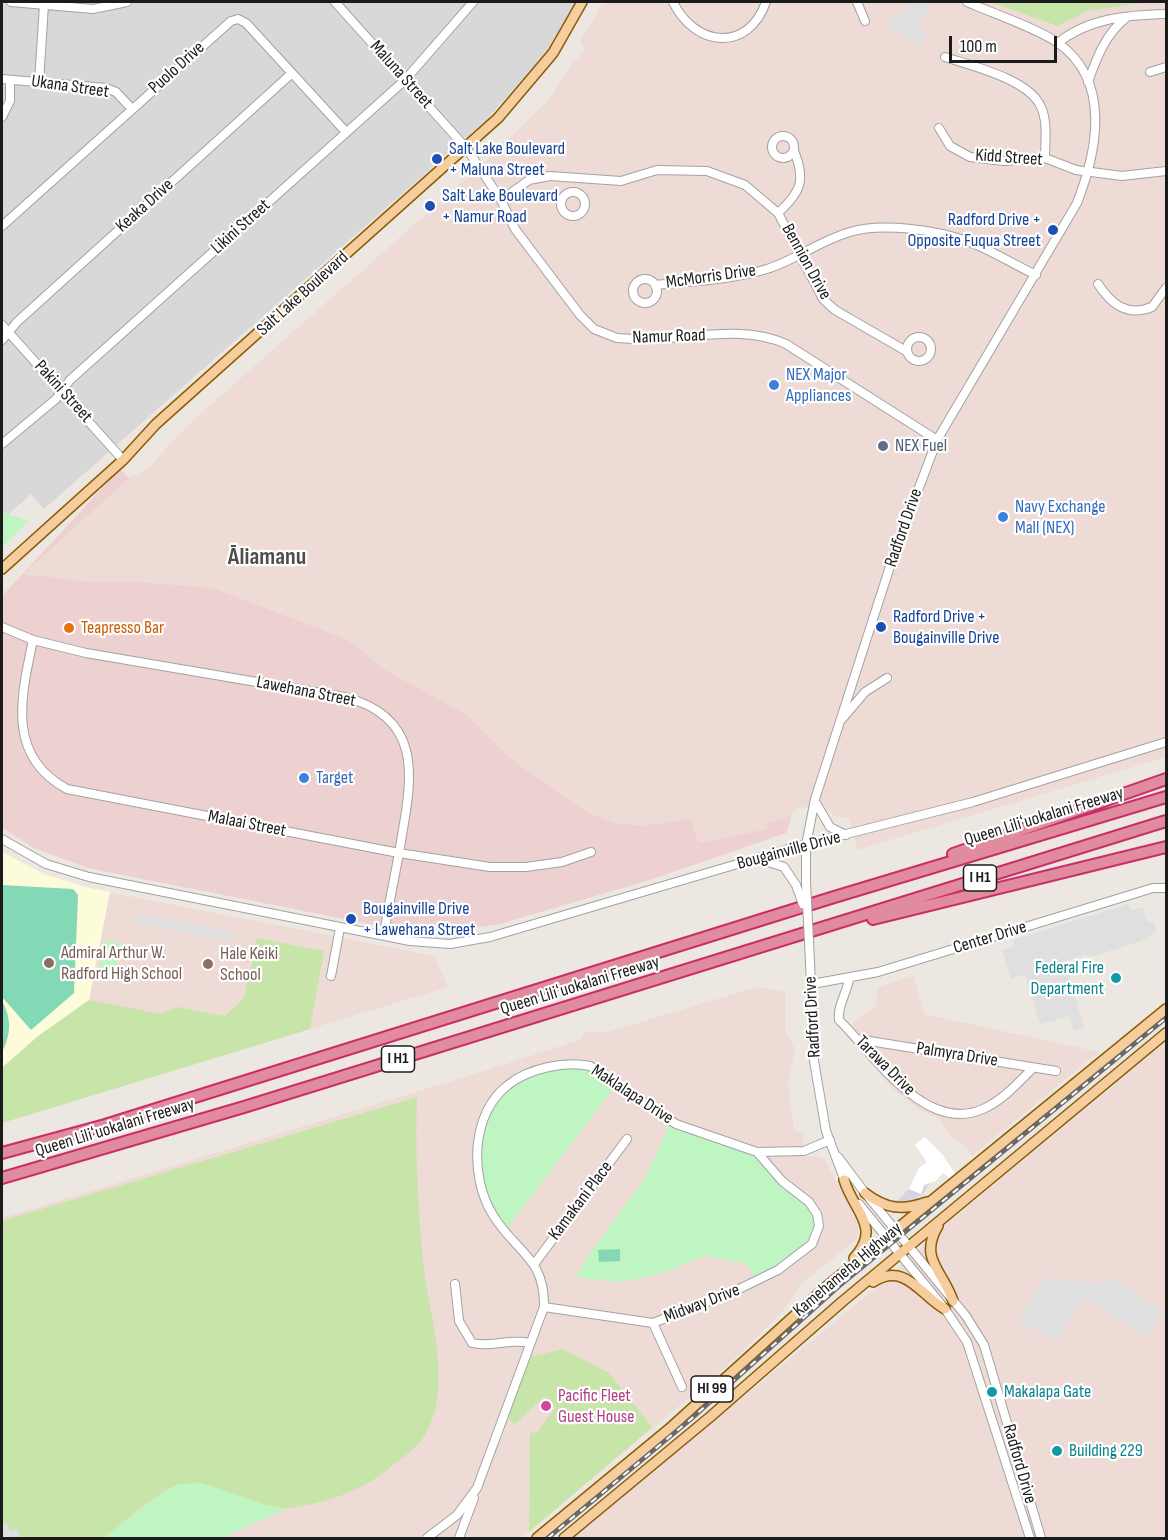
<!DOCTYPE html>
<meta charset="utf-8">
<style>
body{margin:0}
#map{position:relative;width:1168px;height:1540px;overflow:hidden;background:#ece8e1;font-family:"Sofia Sans Condensed",sans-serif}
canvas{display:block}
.frame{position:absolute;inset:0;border:3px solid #1b1b1b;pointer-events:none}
.scale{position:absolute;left:949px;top:36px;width:108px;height:27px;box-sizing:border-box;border:3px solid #1b1b1b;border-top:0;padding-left:8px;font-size:18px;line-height:21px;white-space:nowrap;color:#1b1b1b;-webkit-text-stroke:4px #fff;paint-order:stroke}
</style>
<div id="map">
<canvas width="1168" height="1540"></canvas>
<div class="frame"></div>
<div class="scale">100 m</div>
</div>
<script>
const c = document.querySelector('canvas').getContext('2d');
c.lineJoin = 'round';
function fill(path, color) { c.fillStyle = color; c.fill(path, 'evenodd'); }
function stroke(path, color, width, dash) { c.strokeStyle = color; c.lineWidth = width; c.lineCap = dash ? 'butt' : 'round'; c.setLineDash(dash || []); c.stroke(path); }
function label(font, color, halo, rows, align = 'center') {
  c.font = font + ' "Sofia Sans Condensed",sans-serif'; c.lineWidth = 4.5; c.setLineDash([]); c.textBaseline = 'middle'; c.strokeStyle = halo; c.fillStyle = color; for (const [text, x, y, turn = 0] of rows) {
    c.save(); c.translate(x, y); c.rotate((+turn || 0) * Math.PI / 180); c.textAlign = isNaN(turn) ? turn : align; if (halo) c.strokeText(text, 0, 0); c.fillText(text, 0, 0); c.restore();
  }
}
const residential = new Path2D(`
 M 2,2 L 577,2 L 551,48 L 486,120 L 44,509 L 31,494 L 9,514 L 2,512 Z`);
const commercial = new Path2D(`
 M 920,440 L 786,833 L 653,879 L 500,924 L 448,932 L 374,925 L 88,868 L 34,848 L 2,828 L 2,596 L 120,469 L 165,514 Z`);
const education = new Path2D(`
 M 2,852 L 44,874 L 85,887 L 261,922 L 37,1037 L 2,1068 Z`);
const military = new Path2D(`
 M 603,2 L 1166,2 L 1166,757 L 857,850 L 849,818 L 835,816 L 828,810 L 800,807 L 790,816 L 768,823 L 767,829 L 699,843 L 690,819 L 642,826 L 615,823 L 586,812 L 512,760 L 467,715 L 383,669 L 359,648 L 343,638 L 213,588 L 139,582 L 92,582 L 23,574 L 127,480 L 149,467 L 189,424 L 485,162 L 550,99 L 572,63 L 585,51 L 580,41 Z
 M 110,892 L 434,956 L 448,987 L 2,1123 L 2,1068 L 37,1037 L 89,1000 Z
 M 914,976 L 924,1014 L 1099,1052 L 972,1156 L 963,1144 L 952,1139 L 939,1119 L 920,1110 L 894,1090 L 844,1033 L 857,1018 L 875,1008 L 878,987 Z
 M 757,987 L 785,992 L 785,1029 L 795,1050 L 788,1082 L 794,1130 L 803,1133 L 804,1157 L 818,1156 L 825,1160 L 859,1225 L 857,1239 L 801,1284 L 782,1312 L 726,1367 L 521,1538 L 2,1538 L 2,1218 L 475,1074 L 582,1039 L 584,1032 L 608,1032 Z
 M 1166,1042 L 1166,1538 L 571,1538 L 876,1288 L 942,1228 Z`);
const grass = new Path2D(`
 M 990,2 L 1147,2 L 1087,11 L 1058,26 Z
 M 257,938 L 324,951 L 310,1029 L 2,1123 L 2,1068 L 37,1037 L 89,1000 L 161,1014 L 177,1007 L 225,1016 L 244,998 Z
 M 417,1097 C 415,1151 418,1207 423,1261 C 428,1313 456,1390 423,1438 C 415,1449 402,1458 392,1466 C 362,1491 328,1503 289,1508 C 258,1512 221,1481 184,1484 C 166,1485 135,1513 120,1525 C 115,1529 108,1537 102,1538 C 87,1540 38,1538 20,1538 L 17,1529 L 10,1531 L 2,1525 L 2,1221 Z
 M 563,1349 L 609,1373 L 652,1427 L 529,1532 L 530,1433 L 537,1432 L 556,1407 L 545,1396 L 515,1424 L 504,1416 L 525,1358 Z`);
const park = new Path2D(`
 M 2,512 L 29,521 L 2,547 Z
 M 105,940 L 121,944 L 114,978 L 98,974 Z
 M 590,1066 L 617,1084 L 504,1232 L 497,1222 L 480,1177 L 481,1123 L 502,1089 L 550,1067 Z
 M 671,1121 L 757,1152 L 815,1211 L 816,1237 L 758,1281 L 745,1263 L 704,1256 L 661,1274 L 622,1282 L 576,1277 L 588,1256 L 647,1175 Z
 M 202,1483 L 266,1505 L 286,1509 L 221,1538 L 103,1538 L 164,1492 L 180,1484 Z`);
const pitch = new Path2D(`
 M 2,885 L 73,889 L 78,895 L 74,993 L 31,1030 L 2,997 Z
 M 2,1001 C 12,1018 11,1035 2,1052 Z
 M 620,1249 L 620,1261 L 599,1262 L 598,1250 Z`);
const parking = new Path2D(`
 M 909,2 L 931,2 L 917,26 L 928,33 L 921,46 L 886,26 L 893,15 L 900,18 Z
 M 1128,904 L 1131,910 L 1143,907 L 1147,922 L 1154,922 L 1156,932 L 1139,942 L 1090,957 L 1084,955 L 1065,961 L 1084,1028 L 1074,1031 L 1070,1016 L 1040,1024 L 1025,974 L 1011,979 L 1002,950 L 1015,946 L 1013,940 Z
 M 138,913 L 235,932 L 233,942 L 136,923 Z
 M 1044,1278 L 1092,1283 L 1114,1280 L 1163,1311 L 1147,1337 L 1083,1298 L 1057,1342 L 1018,1320 Z
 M 7,1523 L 10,1531 L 17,1529 L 20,1538 L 2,1538 L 2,1525 Z`);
const plaza = new Path2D(`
 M 930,1182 L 924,1193 L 912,1202 L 905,1204 L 887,1201 L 898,1200 L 909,1189 L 921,1194 L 924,1185 Z`);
const pier = new Path2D(`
 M 925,1137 L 942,1154 L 960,1181 L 956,1184 L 943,1173 L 936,1181 L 924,1185 L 921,1194 L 909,1189 L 919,1168 L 927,1162 L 915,1145 Z`);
const minor = new Path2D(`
 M 11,2 L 93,9 L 127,2
 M 335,2 L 467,149 L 501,200 L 515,229 L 580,315 L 594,329 L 617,338 L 633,339 C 684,341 739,323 786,344 L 937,440
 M 673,2 C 695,47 748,53 766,2
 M 857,2 L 865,21
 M 1058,43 C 1088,18 1128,15 1166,14
 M 945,57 C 972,66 1029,79 1041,107 C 1048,122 1045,143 1045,158
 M 1150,72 L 1166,67
 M 2,79 L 106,88 L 116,92 L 132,109
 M 39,82 L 44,5
 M 1088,82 C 1097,57 1106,33 1127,17
 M 2,117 L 10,101 L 10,80
 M 939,128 L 950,146 L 970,157 L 1004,161 L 1045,158 L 1076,170 L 1122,176 L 1166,171
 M772 147a11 11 0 1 1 22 0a11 11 0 1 1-22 0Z
 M561 204a12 12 0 1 1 24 0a12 12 0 1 1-24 0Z
 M 501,200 L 529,180 L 550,176 L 621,181 L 657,170 L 707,171 L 745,185 L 778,213 L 823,299 L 835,310 L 906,351
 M 778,213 C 801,192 806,180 794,151
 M 2,226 L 231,21 L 238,19 L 246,23 L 346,132
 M633 291a12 12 0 1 1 24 0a12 12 0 1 1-24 0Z
 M 1098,284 C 1111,304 1127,317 1152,307 L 1166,288
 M 655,285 C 692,281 731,280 767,269 C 796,260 821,240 850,232 C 881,222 936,230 967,241 C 991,250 1013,264 1036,275
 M 2,325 L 123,460
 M907 349a12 12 0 1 1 24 0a12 12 0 1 1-24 0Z
 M 2,340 L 17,322 L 291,74
 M 2,444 L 56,399 L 70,380 L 405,80 L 473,2
 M 2,627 L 33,640 L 86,653 L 345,697 C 421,717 413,774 402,835 C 397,868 389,901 384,935
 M 33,640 C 21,697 6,756 67,789 L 399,853 L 490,867 L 526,867 L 562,862 L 591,852
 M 843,718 L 865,692 L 887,678
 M 816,803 L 830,827 L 846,835
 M 2,839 L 46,864 L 89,877 L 410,941 L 450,944 L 490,937 L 795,847 L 973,802 L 1166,742
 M 759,859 L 784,867 L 796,885
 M 806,882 L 806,845 L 815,799 L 894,554 L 937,440 L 1077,203 C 1097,152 1112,81 1058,43 C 1037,28 992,13 967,2
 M 810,962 L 814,1061 L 826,1131 L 846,1184
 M 331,976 L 340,928
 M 849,979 C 847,993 837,1006 839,1020 C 873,1053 925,1135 983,1109 C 1003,1100 1018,1083 1033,1068
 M 812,984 L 878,972 L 1153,888 L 1166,888
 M 857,1039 L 1056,1071
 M 757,1152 L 804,1151 L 830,1140
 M 838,1157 L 865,1193 L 966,1316 L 984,1345 L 1041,1538
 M 859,1204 L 945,1309 L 967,1342 L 1030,1538
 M 535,1263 L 627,1139
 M 455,1284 L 459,1321 L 472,1343 C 490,1348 510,1338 530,1343
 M 653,1323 L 682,1387
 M 427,1538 L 457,1515 L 477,1488 L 544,1307 C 545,1257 516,1253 493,1215 C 469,1177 471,1113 508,1085 C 529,1068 565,1061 590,1066 L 676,1124 L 757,1152 L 782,1181 L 809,1202 L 817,1214 L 819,1226 L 812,1244 L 778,1270 L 733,1292 L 653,1323 L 544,1307
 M 459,1538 L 474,1498`);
const major = new Path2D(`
 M 2,569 L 123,460 L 156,424 L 498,118 L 553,53 L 582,2
 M 844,1180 C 854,1212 882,1227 854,1258
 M 865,1193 C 886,1209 902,1211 927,1202
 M 938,1226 C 918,1259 944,1272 953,1301
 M 873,1282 C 905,1261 921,1296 945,1309
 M 537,1538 L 669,1429 L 826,1287 L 1166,1009
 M 564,1538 L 710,1417 L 843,1301 L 1166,1033`);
const highway = new Path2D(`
 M 953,854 L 1166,779
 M 873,919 L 1166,847
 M 2,1153 L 105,1125 L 831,898 L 1166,797
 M 2,1178 L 244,1107 L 1166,821`);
const rail = new Path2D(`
 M 548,1538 L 691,1419 L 838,1287 L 1166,1018`);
const minorBridge = new Path2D(`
 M 806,882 L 810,962
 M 796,885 L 803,904`);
const markers = [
 [437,159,6,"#1a4fb4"],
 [430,206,6,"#1a4fb4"],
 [1053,230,6,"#1a4fb4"],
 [774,385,6,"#3f7fe0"],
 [883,446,6,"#5c6f8a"],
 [1003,517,6,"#3f7fe0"],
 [881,627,6,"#1a4fb4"],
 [69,628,6,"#e8710a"],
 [304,778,6,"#3f7fe0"],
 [351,919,6,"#1a4fb4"],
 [49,963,6,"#8d6e63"],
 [208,964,6,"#8d6e63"],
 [1116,978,6,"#0f9aa8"],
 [992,1392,6,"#0f9aa8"],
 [546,1406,6,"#d1479c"],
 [1057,1451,6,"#0f9aa8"]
];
const shields = [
 [980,878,33],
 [398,1059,33],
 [712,1389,42]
];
const shieldNames = [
 ["I H1",980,878],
 ["I H1",398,1059],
 ["HI 99",712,1389]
];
const streetNames = [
 ["Puolo Drive",177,68,-42],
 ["Maluna Street",401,75,48],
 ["Ukana Street",70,87,8],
 ["Kidd Street",1009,158,4],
 ["Keaka Drive",145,206,-42],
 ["Likini Street",241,227,-42],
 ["Bennion Drive",806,262,61],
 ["McMorris Drive",711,277,-8],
 ["Salt Lake Boulevard",303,294,-42],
 ["Namur Road",669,337,-2],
 ["Pakini Street",63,392,48],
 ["Radford Drive",904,528,-71],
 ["Lawehana Street",306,692,11],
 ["Queen Liliʻuokalani Freeway",1044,817,-17],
 ["Malaai Street",247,824,11],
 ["Bougainville Drive",789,851,-15],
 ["Center Drive",990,938,-17],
 ["Queen Liliʻuokalani Freeway",580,986,-17],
 ["Radford Drive",813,1017,-93],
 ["Palmyra Drive",957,1055,9],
 ["Tarawa Drive",885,1066,45],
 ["Maklalapa Drive",632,1095,33],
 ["Queen Liliʻuokalani Freeway",115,1128,-17],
 ["Kamakani Place",581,1201,-53],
 ["Kamehameha Highway",848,1270,-40],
 ["Midway Drive",702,1304,-21],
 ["Radford Drive",1019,1464,74]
];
const transitNames = [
 ["Salt Lake Boulevard",449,149],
 ["+ Maluna Street",449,170],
 ["Salt Lake Boulevard",442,196],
 ["+ Namur Road",442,217],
 ["Radford Drive +",1041,220,"right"],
 ["Opposite Fuqua Street",1041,241,"right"],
 ["Radford Drive +",893,617],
 ["Bougainville Drive",893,638],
 ["Bougainville Drive",363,909],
 ["+ Lawehana Street",363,930]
];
const shopNames = [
 ["NEX Major",786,375],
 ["Appliances",786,396],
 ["Navy Exchange",1015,507],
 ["Mall (NEX)",1015,528],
 ["Target",316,778]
];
const serviceNames = [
 ["NEX Fuel",895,446]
];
const foodNames = [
 ["Teapresso Bar",81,628]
];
const educationNames = [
 ["Admiral Arthur W.",61,953],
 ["Radford High School",61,974],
 ["Hale Keiki",220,954],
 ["School",220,975]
];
const cultureNames = [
 ["Federal Fire",1104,968,"right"],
 ["Department",1104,989,"right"],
 ["Makalapa Gate",1004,1392],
 ["Building 229",1069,1451]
];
const hotelNames = [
 ["Pacific Fleet",558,1396],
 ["Guest House",558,1417]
];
const districtNames = [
 ["Āliamanu",267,558]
];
fill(residential, '#d9d8d8');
fill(commercial, '#edd1d1');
fill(education, '#fdfcda');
fill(military, '#eedbd5');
fill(grass, '#c7e5a9');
fill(park, '#bff5c2');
fill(pitch, '#83d8b5');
fill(parking, '#dfdfdf');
fill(plaza, '#d6d6e2');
fill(pier, '#fff');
stroke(minor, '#a2a2a2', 10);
stroke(major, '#8a5c08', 12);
stroke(highway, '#cb2d67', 14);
stroke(minor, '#fff', 8);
stroke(major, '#f6cd9c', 9);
stroke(highway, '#e08c9e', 10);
stroke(rail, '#696969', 4.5);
stroke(rail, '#fff', 2, [7]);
stroke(minorBridge, '#a2a2a2', 10, []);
stroke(minorBridge, '#fff', 8);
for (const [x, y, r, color] of markers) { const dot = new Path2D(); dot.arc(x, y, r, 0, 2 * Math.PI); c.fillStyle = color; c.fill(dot); stroke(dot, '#fff', 2); }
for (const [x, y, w] of shields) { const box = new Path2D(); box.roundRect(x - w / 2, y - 13, w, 26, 4.5); c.fillStyle = '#fff'; c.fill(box); stroke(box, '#1b1b1b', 1.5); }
label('bold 16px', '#1b1b1b', null, shieldNames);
label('18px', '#1b1b1b', '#fff', streetNames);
label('18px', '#164399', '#fff', transitNames, 'left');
label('18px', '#366cbe', '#fff', shopNames, 'left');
label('18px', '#4e5e75', '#fff', serviceNames, 'left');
label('18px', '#c56008', '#fff', foodNames, 'left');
label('18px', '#785e54', '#fff', educationNames, 'left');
label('18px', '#0d838f', '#fff', cultureNames, 'left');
label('18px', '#b23c85', '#fff', hotelNames, 'left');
label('bold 24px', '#4e4e4e', '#fff', districtNames);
</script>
